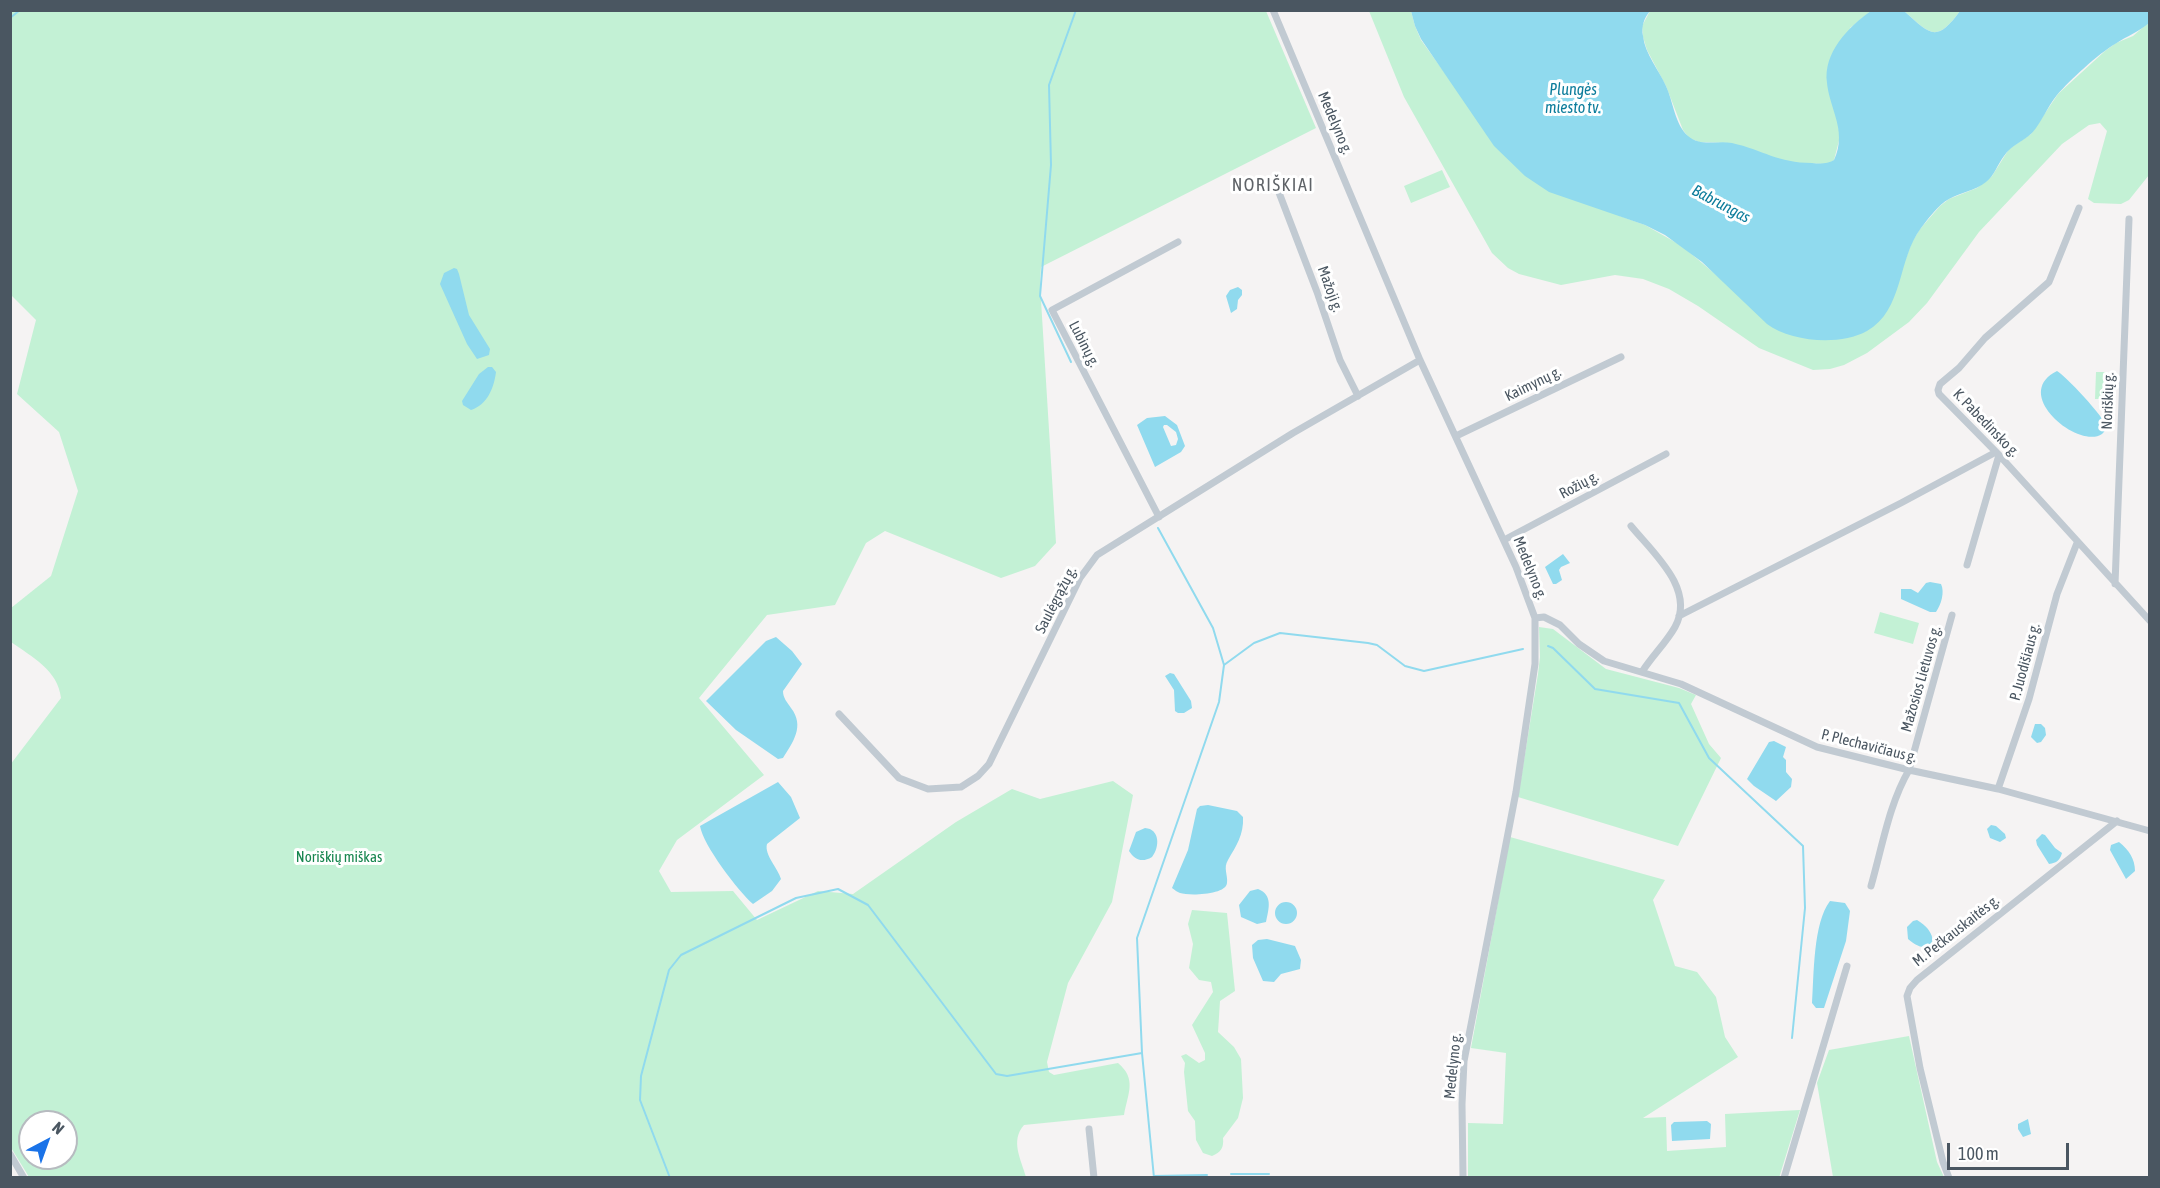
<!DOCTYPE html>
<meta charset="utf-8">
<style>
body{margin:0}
#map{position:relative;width:2160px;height:1188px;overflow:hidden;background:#f5f3f3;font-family:"Asap Condensed",sans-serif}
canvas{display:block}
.frame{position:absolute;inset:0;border:12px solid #4a5661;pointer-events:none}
.north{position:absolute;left:18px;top:1110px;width:60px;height:60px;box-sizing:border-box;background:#fff;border:2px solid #b7bbc0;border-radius:50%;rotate:41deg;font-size:16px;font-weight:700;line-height:24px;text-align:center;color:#4a5661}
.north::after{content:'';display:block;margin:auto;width:21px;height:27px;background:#1a73e8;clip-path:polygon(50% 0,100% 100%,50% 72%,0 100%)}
.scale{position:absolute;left:1947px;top:1143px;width:122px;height:27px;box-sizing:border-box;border:3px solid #4a5661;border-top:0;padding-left:8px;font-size:18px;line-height:21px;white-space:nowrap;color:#4a5661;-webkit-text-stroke:4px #fff;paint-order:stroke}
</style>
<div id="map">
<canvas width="2160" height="1188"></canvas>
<div class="frame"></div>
<div class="north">N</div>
<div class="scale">100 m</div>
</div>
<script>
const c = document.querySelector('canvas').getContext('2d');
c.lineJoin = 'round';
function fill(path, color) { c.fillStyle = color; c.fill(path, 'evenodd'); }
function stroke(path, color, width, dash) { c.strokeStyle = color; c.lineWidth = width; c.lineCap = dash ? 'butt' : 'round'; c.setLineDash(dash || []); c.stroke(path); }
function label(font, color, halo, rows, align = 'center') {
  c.font = font + ' "Asap Condensed",sans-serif'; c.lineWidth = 6; c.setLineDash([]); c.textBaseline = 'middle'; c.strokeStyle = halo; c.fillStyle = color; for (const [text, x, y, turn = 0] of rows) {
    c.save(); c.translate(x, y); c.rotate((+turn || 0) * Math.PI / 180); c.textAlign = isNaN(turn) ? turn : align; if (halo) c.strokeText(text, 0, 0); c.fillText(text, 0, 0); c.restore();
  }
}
const green = new Path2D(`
 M 11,11 L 1266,11 L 1316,128 L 1041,267 L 1040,284 L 1056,543 L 1035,566 L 1001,578 L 885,531 L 866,543 L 835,605 L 767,615 L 699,698 L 764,775 L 677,840 L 659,871 L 671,892 L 733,891 L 757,920 L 818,891 L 853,894 L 956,822 L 1012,789 L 1040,799 L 1113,781 L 1133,795 L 1112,902 L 1068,983 L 1047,1062 L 1049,1072 L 1054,1075 L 1118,1063 C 1137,1079 1128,1093 1124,1115 L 1024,1125 C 1010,1141 1021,1159 1026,1177 L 29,1177 L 10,1146 L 10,765 L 61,698 C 58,670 32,657 11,642 L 11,608 L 51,576 L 78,491 L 59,432 L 17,394 L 36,320 L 11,295 ZM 30,1122 L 66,1122 L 66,1158 L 30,1158 Z
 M 1369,11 L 1411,11 L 1415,26 L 1421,40 L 1447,76 L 1620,216 L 1645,225 L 1682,246 L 1728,285 L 1839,338 L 1866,331 L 1906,258 L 1912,242 L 1920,229 L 1940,206 L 1949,199 L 1977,188 L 1992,176 L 2009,149 L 2031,134 L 2058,94 L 2105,51 L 2116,43 L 2133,36 L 2149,22 L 2149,175 L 2129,200 L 2121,204 L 2094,203 L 2088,199 L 2107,131 L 2100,123 L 2089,125 L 2062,144 L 1979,232 L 1927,303 L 1909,322 L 1867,353 L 1844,365 L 1830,369 L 1813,370 L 1759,348 L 1698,306 L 1669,289 L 1643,279 L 1615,275 L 1561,285 L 1519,274 L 1508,268 L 1492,253 L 1404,97 Z
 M 1650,11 L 1871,11 L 1850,28 L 1838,124 L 1840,137 L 1834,160 L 1828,164 L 1794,163 L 1774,158 L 1729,143 L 1699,142 L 1689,138 L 1683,130 L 1666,86 L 1647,50 L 1643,37 L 1642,26 Z
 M 1904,11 L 1960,11 C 1936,44 1930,34 1904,11 Z
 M 1442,170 L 1450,187 L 1411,203 L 1404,186 Z
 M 2096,372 L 2107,372 L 2107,399 L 2095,399 Z
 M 1880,612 L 1919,623 L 1913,644 L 1874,633 Z
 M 1539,627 L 1553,629 L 1606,669 L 1679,688 L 1696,695 L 1691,704 L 1709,744 L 1721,758 L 1678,846 L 1518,797 L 1538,674 L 1540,657 Z
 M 1510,837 L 1665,880 L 1653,900 L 1675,966 L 1697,972 L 1716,997 L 1725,1037 L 1738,1057 L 1643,1118 L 1666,1117 L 1667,1151 L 1726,1147 L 1725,1114 L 1800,1110 L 1779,1178 L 1468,1177 L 1468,1123 L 1503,1124 L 1506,1053 L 1471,1048 Z
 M 1192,910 L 1227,913 L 1235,991 L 1220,1001 L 1218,1032 L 1234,1047 L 1241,1059 L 1243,1098 L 1238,1118 L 1223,1138 C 1224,1148 1221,1152 1212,1156 L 1203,1153 L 1196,1140 L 1195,1121 L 1188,1111 L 1184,1072 L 1185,1063 L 1181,1056 L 1186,1054 L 1199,1063 L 1205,1060 L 1205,1053 L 1192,1025 L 1213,992 L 1211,982 L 1199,980 L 1189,968 L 1193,944 L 1188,924 Z
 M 1909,1036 L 1937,1162 L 1944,1177 L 1833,1177 L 1817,1083 L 1829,1050 Z`);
const water = new Path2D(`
 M 1411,11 L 1650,11 C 1644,18 1641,27 1643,36 C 1645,54 1659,70 1666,86 C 1673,101 1675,125 1688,136 C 1700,147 1718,140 1732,143 C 1763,150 1778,163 1812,163 C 1821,164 1827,164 1834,160 C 1841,145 1840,131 1835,115 C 1832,104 1828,94 1827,83 C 1823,53 1848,27 1871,11 L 1904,11 C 1930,34 1936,44 1960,11 L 2149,11 L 2150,22 C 2139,32 2127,36 2115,44 C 2098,54 2070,80 2057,95 C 2047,107 2042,122 2032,133 C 2023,142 2011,145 2004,156 C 1997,165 1995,175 1986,182 C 1975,191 1961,192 1949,199 C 1938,205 1928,219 1921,228 C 1897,260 1904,310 1867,331 C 1840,346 1791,342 1767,324 L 1702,262 L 1665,235 L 1645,225 L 1549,192 L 1525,176 L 1494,146 L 1421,39 L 1415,26 Z
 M 454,268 L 457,269 L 459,274 L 469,315 L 490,349 L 489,355 L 477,359 L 467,344 L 440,284 L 444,273 Z
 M 1238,287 L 1242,290 L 1242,295 L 1238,300 L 1237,309 L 1231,313 L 1226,296 L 1230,290 Z
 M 488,367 L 492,367 L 496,372 C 494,388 487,405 471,410 L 463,405 L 462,401 L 479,374 Z
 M 2057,371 C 2065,375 2105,418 2106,426 C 2106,430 2104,432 2102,434 C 2079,450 2010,394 2057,371 Z
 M 1165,416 L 1177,425 L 1185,446 L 1181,452 L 1155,467 L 1137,425 L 1147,418 ZM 1164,425 L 1167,425 L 1176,432 L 1178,439 L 1176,445 L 1171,446 L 1163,427 Z
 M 1563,554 L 1570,563 L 1561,567 L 1559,570 L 1562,580 L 1556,584 L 1553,584 L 1545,567 Z
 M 1930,582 L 1941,584 C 1945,592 1941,605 1936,612 L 1930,612 L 1901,599 L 1901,589 L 1911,589 L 1918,593 L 1926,583 Z
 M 776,637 L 792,651 L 802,664 L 783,691 C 783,698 787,702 791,708 C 805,726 793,742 783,758 L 778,759 L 736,730 L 706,701 L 766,641 Z
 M 1170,673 L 1174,674 L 1191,701 L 1192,708 L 1184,713 L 1178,713 L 1175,711 L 1174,690 L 1165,676 Z
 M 2035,724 L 2041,724 L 2045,728 L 2046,735 L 2041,742 L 2037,743 L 2031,737 Z
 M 1774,741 L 1786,747 L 1783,757 L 1786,760 L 1786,772 L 1792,779 L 1791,787 L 1776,801 L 1754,786 L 1747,779 L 1769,742 Z
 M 778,782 L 791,797 L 800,818 L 767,844 C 764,855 778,868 781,879 L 772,891 L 753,904 C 738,891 703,845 700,826 Z
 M 1208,805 L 1237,811 L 1243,817 C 1244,835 1236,846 1228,860 C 1223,868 1228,875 1227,883 C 1226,895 1189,896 1180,893 C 1177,892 1175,890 1172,888 L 1188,850 L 1197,809 L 1200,806 Z
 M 1991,825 L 1996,826 L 2005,834 L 2006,838 L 2000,842 L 1990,838 L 1987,829 Z
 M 1145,828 C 1160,829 1160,847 1152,857 C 1142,863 1135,860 1129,851 L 1136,832 Z
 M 2042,834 L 2045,835 L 2055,848 L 2062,853 C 2060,860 2057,863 2049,864 L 2037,845 L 2036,840 Z
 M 2119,842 C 2129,850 2135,859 2135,871 L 2126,879 L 2110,850 L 2111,845 Z
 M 1258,889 C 1273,895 1269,908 1266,922 L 1257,924 L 1241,917 L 1239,905 L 1250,891 Z
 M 1830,901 L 1845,903 L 1850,911 L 1846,941 L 1824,1008 L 1816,1008 L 1812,1003 C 1814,975 1813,923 1830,901 Z
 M1275 913a11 11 0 1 1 22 0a11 11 0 1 1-22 0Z
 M 1917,920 C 1944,936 1932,960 1908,939 L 1907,927 L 1913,921 Z
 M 1267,939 L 1295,946 L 1301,960 L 1300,969 L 1281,974 L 1274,982 L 1263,981 L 1253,958 L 1252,945 L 1258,940 Z
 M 2028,1119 L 2031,1134 L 2023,1137 L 2018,1129 L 2018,1124 Z
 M 1707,1121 L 1711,1124 L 1710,1139 L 1672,1141 L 1671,1125 L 1674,1122 Z`);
const stream = new Path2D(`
 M 10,18 L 20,10
 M 1071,362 L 1040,296 L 1051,165 L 1049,85 L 1076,10
 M 1158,528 L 1213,628 L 1224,665
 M 1548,646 L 1553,648 L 1595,689 L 1679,703 L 1709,758 L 1803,846 L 1805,908 L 1792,1038
 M 1231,1174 L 1269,1174
 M 1154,1176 L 1207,1175
 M 670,1178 L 640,1100 L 641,1076 L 669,970 L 681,955 L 796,898 L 838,889 L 868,905 L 996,1074 L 1007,1076 L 1142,1053
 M 1154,1178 L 1142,1053 L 1137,938 L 1219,702 L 1224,665 L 1254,643 L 1280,633 L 1368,643 L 1377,645 L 1405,666 L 1424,671 L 1523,649`);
const minor = new Path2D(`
 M 1273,10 L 1420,360 L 1516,567 L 1535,618 L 1535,664 L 1516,792 L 1464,1061 L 1462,1104 L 1463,1178
 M 1278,190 L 1317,292 L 1340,360 L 1358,396
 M 2079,208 L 2049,282 L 1985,338 L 1959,368 L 1940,384 L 1938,390 L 1939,394 L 1999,455 L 2150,621
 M 1456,436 L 1621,357
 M 1159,517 L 1052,310 L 1178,242
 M 1631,526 C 1653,553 1696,589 1675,627 C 1666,643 1652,656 1642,672
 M 1504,540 L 1666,454
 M 1967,565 L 1999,455
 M 2115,584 L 2129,219
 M 1679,616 L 1901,503 L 1996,452
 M 1535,618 L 1544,617 L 1560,625 L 1579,644 L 1604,661 L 1681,684 L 1817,747 L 1909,770 L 1998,789 L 2150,831
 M 839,714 L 899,778 L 928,789 L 961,787 L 978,776 L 989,764 L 1080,578 L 1097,555 L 1293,433 L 1420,360
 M 1998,789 L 2029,699 L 2057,594 L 2077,543
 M 1871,886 C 1882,848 1889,804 1909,770 L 1952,615
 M 1089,1129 L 1094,1178
 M 10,1154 L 24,1178
 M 1784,1178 L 1847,966
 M 1949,1178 L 1943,1162 L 1920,1068 L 1907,996 L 1910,988 L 1917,980 L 2117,821`);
const streetNames = [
 ["Medelyno g.",1335,123,67],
 ["Mažoji g.",1330,289,70],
 ["Lubinų g.",1084,344,63],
 ["Kaimynų g.",1533,384,-26],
 ["Noriškių g.",2108,401,-88],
 ["K. Pabedinsko g.",1986,423,46],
 ["Rožių g.",1579,485,-28],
 ["Medelyno g.",1530,568,68],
 ["Saulėgrąžų g.",1056,600,-63],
 ["P. Juodišiaus g.",2025,662,-75],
 ["Mažosios Lietuvos g.",1921,679,-74],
 ["P. Plechavičiaus g.",1869,746,14],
 ["M. Pečkauskaitės g.",1956,931,-38],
 ["Medelyno g.",1453,1066,-84]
];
const parkNames = [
 ["Noriškių miškas",339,857]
];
const waterNames = [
 ["Plungės",1573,90],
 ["miesto tv.",1573,108],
 ["Babrungas",1721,204,28]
];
const quarterNames = [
 ["NORIŠKIAI",1273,185]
];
fill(green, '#c3f1d5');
fill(water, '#90daee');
stroke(stream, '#90daee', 2);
stroke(minor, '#c1cad2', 7);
label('15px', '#4a5661', '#fff', streetNames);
label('15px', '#17864f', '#fff', parkNames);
label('italic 16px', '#0c7c9b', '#fff', waterNames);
c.letterSpacing = '1.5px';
label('18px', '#5f6368', '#fff', quarterNames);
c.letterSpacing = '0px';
</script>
